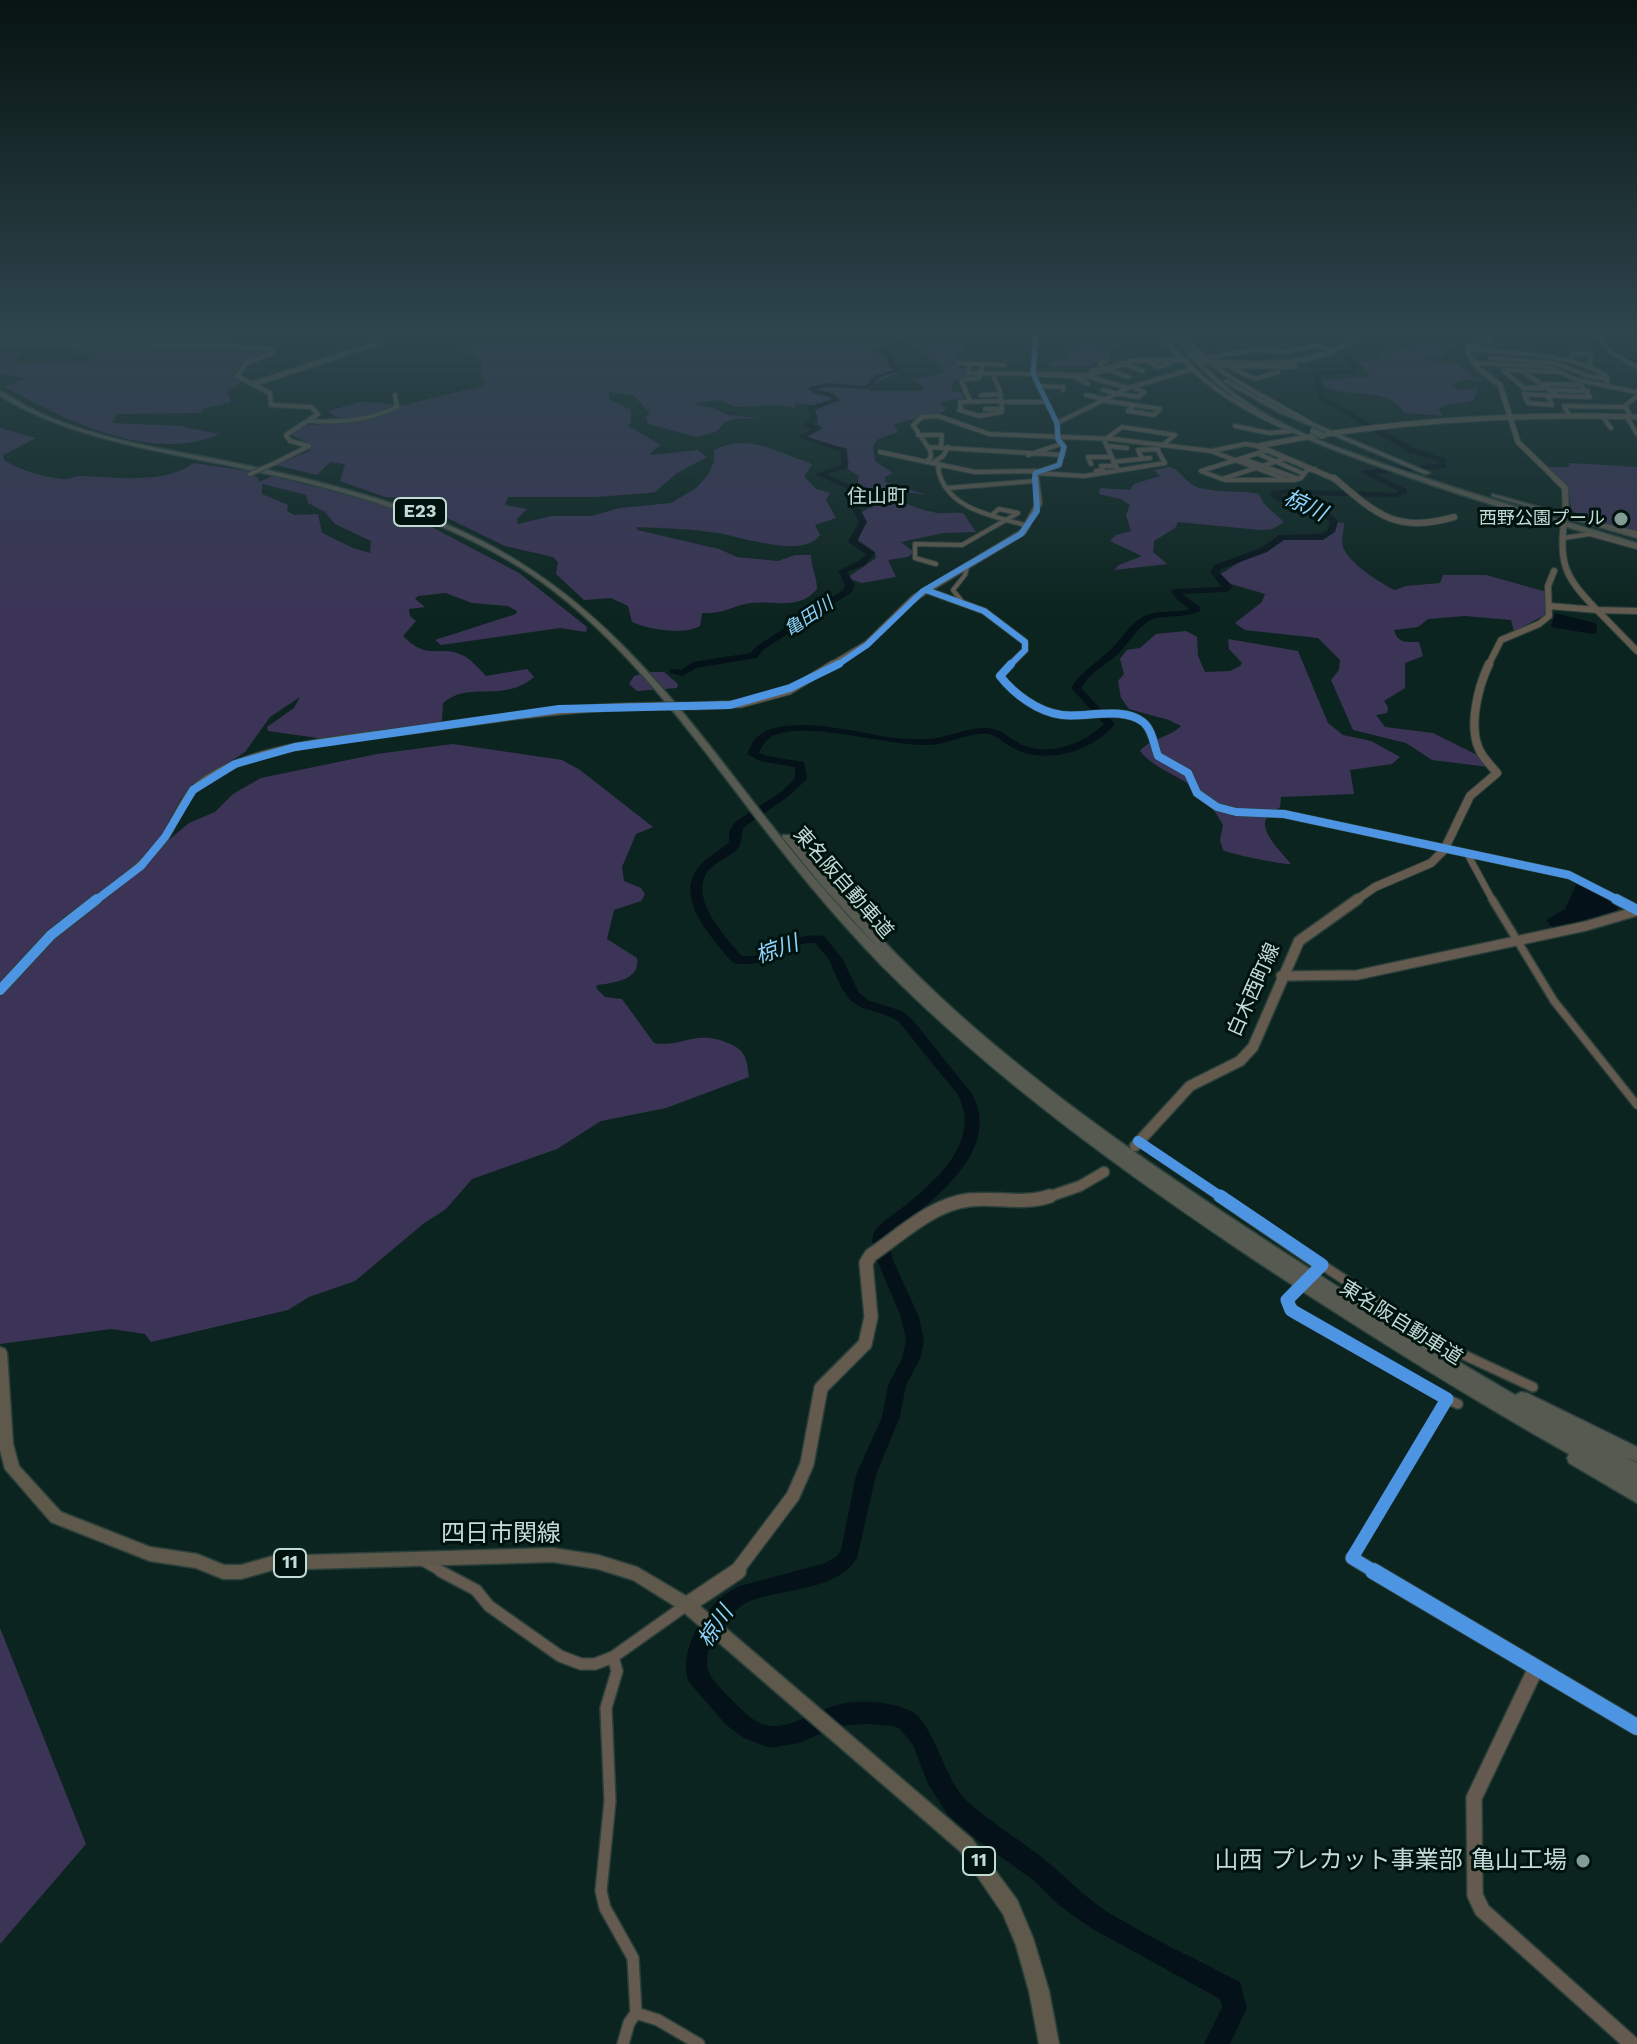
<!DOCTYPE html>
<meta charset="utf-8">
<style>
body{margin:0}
canvas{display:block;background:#0c241f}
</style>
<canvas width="1637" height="2044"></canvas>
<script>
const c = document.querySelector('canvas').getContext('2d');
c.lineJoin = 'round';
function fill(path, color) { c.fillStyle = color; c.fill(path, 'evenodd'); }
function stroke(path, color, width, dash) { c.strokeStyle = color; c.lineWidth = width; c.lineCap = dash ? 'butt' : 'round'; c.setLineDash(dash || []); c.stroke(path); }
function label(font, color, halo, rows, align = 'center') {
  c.font = font + ' "Work Sans","Noto Sans JP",sans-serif'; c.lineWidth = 6; c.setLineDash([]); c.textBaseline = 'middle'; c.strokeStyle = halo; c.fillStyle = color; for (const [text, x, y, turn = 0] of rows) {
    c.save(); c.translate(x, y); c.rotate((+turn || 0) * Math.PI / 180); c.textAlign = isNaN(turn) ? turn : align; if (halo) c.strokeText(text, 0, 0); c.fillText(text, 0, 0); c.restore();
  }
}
const green = new Path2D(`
 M 92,331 L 383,331 L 358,338 L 339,333 L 309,333 L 299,340 L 289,342 L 268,337 L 248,338 L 248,342 L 268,345 L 269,351 L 248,360 L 232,375 L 240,383 L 227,391 L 231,401 L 229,403 L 202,409 L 201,413 L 117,414 L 112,423 L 180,426 L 219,434 C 152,464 64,420 5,387 L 26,378 L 0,374 L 0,353 L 22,352 L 14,364 L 87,361 L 92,358 L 65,348 L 155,346 L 163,337 C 137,331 108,344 83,345 Z
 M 483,331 L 867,331 L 878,339 L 902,341 L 875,348 L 887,356 L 891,368 L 898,373 L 869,386 L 870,391 L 922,391 L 924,387 L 913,380 L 944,373 L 942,366 L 927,357 L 925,350 L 916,347 L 938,337 L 903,331 L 1019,331 L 1018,343 L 967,341 L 966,349 L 957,353 L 955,365 L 976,376 L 954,380 L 951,391 L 963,393 L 964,398 L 940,402 L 946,409 L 943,412 L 894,424 L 898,432 L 878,439 L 873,446 L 875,461 L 893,473 L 885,477 L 885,482 L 927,495 L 884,489 C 895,501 920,510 937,513 C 945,514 954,512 963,513 L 976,532 L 943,533 L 901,542 L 914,552 L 908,557 L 888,560 L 896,577 L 862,583 L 847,578 L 876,558 L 875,552 L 858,540 L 865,521 L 860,513 L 871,507 L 856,497 L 859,476 L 846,468 L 849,463 C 840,442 824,446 807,436 L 821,427 L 814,416 L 814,405 L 795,404 L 795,408 L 778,405 L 735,407 L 721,400 L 697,403 L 695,405 L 714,408 L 727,415 L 760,418 L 734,419 L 725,422 L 716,432 L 697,437 L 648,424 L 646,418 L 650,413 L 633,395 L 609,392 L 609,399 L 631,410 L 631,422 L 628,426 L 661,445 L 650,453 L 651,455 L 697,450 L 707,457 L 677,473 L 655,492 L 649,493 L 595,497 L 508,497 L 505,505 L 527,509 L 517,519 L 518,524 L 552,516 L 592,516 L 620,508 L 671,503 L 696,488 L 708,475 L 714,461 L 714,450 C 749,433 777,452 810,463 L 812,465 L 804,476 L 816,489 L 830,493 L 826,500 L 836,518 L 815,525 L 820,535 C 804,559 742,537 718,533 C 692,529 664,528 637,527 L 637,530 L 719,549 L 737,557 L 778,561 L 795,555 L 811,555 C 811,568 817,576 817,589 C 799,611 774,600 751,603 C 732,605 727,614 702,613 L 700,626 C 683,635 650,630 632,622 L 628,606 L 611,598 L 584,600 L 556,574 L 558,562 L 553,557 L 505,546 L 439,514 L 442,507 L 434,500 L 385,497 L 340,481 L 345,464 L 330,462 L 317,475 L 276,465 L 310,451 L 308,443 L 290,434 L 303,425 L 338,424 L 340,419 L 330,413 L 331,410 L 361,402 L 405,405 L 485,385 L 481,370 L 484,362 L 463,350 L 485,337 Z
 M 1120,331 L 1153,331 L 1156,340 L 1136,343 L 1125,340 L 1119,345 L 1098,346 L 1110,352 L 1111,357 L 1085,367 L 1050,367 L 1048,361 L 1070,359 L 1060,355 L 1077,349 L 1067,345 L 1073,338 L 1124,333 Z
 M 1443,338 L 1458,343 L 1442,354 L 1444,357 L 1423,359 L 1459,365 L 1471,373 L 1470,377 L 1486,381 L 1464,380 L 1453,384 L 1458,390 L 1478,388 L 1474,400 C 1463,405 1448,401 1439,409 L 1443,416 L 1405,413 C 1382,382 1348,402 1321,384 L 1323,380 L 1367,377 L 1369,375 L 1359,362 L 1380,359 L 1381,354 Z
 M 0,428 L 36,438 L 3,455 L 4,460 C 19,470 44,477 62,479 C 70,480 73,476 80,476 C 116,477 163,485 194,463 L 247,471 L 258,478 L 259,482 L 272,476 L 366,500 L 405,513 L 519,573 L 587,627 L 586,632 L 560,628 L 441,645 L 435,640 L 516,614 L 517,611 L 508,606 L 472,603 L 446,593 L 418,596 L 415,599 L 425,607 L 409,609 L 410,616 L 416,621 L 403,636 C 429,662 438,644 462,655 C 471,659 479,669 486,676 L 527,669 L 534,677 C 502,704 469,680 443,703 L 442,720 L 438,724 L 332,740 L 268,731 L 267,727 L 294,708 L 300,697 L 270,717 L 245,752 L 194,786 L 181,798 L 160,838 L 170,839 L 189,823 L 215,812 L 233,794 L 261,778 L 377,754 L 453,744 L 562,760 L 580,770 L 653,827 L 636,834 L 622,867 L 624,881 L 641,888 L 645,894 L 641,901 L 614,910 L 607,939 L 637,958 C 641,980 613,983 597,985 L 596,988 L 605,997 L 622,999 L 654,1043 C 683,1048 694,1029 728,1043 C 745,1050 747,1058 749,1077 L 666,1108 L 601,1121 L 557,1149 L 472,1179 L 446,1209 L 423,1224 L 355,1281 L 309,1297 L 288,1310 L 151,1342 L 145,1334 L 111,1329 L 0,1344 ZM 262,484 L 306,495 L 308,503 L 325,512 L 335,524 L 371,541 L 370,553 L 353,548 L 322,533 L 318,514 L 294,515 L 287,511 L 288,505 L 262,494 Z
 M 1570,463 L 1637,467 L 1637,532 L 1596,522 L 1571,510 L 1569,489 L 1546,467 L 1568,467 Z
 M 1169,467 C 1182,470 1185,484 1200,488 C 1218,493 1240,490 1259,494 L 1264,504 L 1284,522 L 1273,529 L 1260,530 L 1178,522 L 1175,528 L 1154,541 L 1153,552 L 1167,564 L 1114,570 L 1119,565 L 1142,556 L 1110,541 L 1116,535 L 1131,531 L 1126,515 L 1130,505 L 1121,499 L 1099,494 L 1100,488 L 1130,490 L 1134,484 L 1160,476 L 1154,470 Z
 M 1335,522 L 1344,523 C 1344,529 1342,536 1342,542 C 1342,559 1381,584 1395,590 L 1406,586 L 1440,583 L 1443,575 L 1486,575 L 1547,592 L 1546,614 L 1514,632 L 1511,620 L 1465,616 L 1428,619 L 1418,627 L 1394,630 C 1398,644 1407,642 1419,642 L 1423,656 L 1405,663 L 1405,688 L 1384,701 L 1388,707 L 1387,713 L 1376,715 L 1385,727 L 1433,733 L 1477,755 L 1489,767 L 1432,760 L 1406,743 L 1353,730 L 1331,680 L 1339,670 L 1340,660 L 1318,638 L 1245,630 L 1235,623 L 1262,602 L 1265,594 L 1231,584 L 1219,575 L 1277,539 L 1322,536 L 1333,528 Z
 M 1186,631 L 1197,637 L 1198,656 L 1205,672 L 1230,671 L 1240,666 L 1242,663 L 1229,649 L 1228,639 L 1298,651 L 1328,723 L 1343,735 L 1371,741 L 1400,757 L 1392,764 L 1350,770 L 1354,794 L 1281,797 L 1280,807 C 1276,811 1266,816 1265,822 C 1263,835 1283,854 1291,864 C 1284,865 1230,854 1223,850 L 1220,840 L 1223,825 C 1213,807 1202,792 1184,781 C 1169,772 1151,765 1140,751 C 1150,738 1169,738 1181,726 L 1169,720 L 1129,709 L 1121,698 L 1118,681 L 1124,674 L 1120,659 L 1127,650 L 1140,648 L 1156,634 Z
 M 647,672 L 664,672 L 678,684 L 677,688 L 637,691 L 629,684 L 634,676 Z
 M 0,1628 L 86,1844 L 0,1944 Z`);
const water = new Path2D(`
 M 1555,613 L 1596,623 L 1597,632 L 1593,634 L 1551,627 Z
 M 1572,879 L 1596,891 L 1618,908 L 1617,912 L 1588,922 L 1552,927 L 1546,920 L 1565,909 L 1576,885 Z`);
const river = new Path2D(`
 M 897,331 L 911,331 L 931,336 L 880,350 L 891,354 L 894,364 L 902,370 L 878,378 L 870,389 L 827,387 L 816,389 L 834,394 L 840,400 L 815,410 L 818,419 L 812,424 L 823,428 L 807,437 L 847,449 L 848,468 L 826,474 L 859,489 L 854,498 L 867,522 L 857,541 L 875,553 L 865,565 L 847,572 L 855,585 L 852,592 L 763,650 L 757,658 L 696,668 L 683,676 L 670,673 L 670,669 L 681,670 L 693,662 L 750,653 L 757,646 L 843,590 L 845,585 L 838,571 L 859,561 L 866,554 L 848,542 L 859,522 L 846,498 L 850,490 L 815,474 L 841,465 L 840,452 L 797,437 L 812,429 L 803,425 L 810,418 L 808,407 L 832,399 L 830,397 L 815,394 L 807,388 L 827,383 L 866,386 L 874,376 L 894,370 L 888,365 L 886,356 L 870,350 L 919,336 Z
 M 1335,331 L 1341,331 L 1342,337 L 1325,342 L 1346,353 L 1361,367 L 1351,373 L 1319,375 L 1323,396 L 1414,448 L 1445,458 L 1446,468 L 1375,474 L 1407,489 L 1407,493 L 1398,497 L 1279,495 L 1320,505 L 1338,521 L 1335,532 L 1323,540 L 1284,540 L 1267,552 L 1221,569 L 1219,572 L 1233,587 L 1227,592 L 1182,594 L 1200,607 L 1200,611 C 1186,618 1171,615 1156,618 C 1139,623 1131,641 1119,653 C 1106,665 1091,672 1081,688 L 1115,724 C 1093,751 1048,765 1015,749 C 1005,745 999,736 988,734 C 968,732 948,745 928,745 C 887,746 809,721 775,735 C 766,739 763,744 759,753 L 767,756 L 804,762 L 807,779 L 789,796 L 744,827 C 741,833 742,840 740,845 C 734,856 718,860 710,869 C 686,895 725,937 742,956 C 771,959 790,930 824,936 L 842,958 L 859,993 L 870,1001 L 902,1011 L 913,1020 L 972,1094 C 1004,1152 928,1204 890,1235 L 888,1241 L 893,1260 L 919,1317 L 924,1340 L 920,1359 L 906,1385 L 900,1417 L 876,1475 L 857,1558 C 837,1592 780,1588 748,1602 C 735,1608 726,1621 719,1633 C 713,1641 707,1650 707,1660 C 706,1675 717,1684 727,1695 C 738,1706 754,1725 771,1726 C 794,1727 813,1712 834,1706 C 857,1698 890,1701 911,1711 C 934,1722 944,1781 968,1802 C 994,1825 1024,1842 1050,1864 C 1069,1880 1085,1897 1106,1911 C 1148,1937 1196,1959 1240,1982 L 1247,2008 L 1230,2044 L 1204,2044 L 1222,2007 L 1220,1999 L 1091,1928 L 1061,1907 L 1033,1880 L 976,1839 L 948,1815 L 928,1784 L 913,1745 L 900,1729 L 893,1726 L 865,1724 L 838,1726 L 800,1743 L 770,1748 L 744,1738 L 726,1725 L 689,1682 C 676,1650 710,1597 740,1586 L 825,1563 L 837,1556 L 841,1550 L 856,1475 L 882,1417 L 888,1385 L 902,1359 L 906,1340 L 901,1317 L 877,1260 L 872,1241 L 874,1232 C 882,1220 896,1213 907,1204 C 939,1178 981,1140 958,1095 L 898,1021 L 886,1015 L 860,1007 L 849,999 L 841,987 L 828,958 L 815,943 C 785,941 770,970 733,963 C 714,940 676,902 696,871 C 703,858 719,852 729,842 L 729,832 L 735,822 L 781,792 L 795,778 L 795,767 L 760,761 L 747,754 C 750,749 752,741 756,738 C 782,712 856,732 888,737 C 901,739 913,739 926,739 C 946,739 965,727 986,728 C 1002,728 1010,740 1025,746 C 1051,756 1085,743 1104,724 L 1071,688 C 1081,671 1097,663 1111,649 C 1123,638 1131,621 1147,615 C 1161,610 1176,613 1190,609 L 1177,600 L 1171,591 L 1173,589 L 1222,587 L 1210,572 L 1215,565 L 1261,548 L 1279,535 L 1321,534 L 1327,531 L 1330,522 L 1314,509 L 1277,501 L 1270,495 L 1273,491 L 1289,489 L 1396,493 L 1398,491 L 1361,472 L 1365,470 L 1439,464 L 1438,461 L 1408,452 L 1318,398 L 1313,372 L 1350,369 L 1354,367 L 1342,355 L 1316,342 L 1336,335 Z
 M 1607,331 L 1614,331 L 1607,338 L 1616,351 L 1637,361 L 1637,366 L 1612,353 L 1601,338 Z`);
const minorFar4 = new Path2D(`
 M 1157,331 C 1196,378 1228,402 1284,427
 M 1181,331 C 1203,370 1271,399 1310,423
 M 1607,331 L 1599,337 L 1611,352 L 1637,367
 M 0,344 L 211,345 L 273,349 L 273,353 L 246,363 L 237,376 L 270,393 L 271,405 L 311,407 L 318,414 L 286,435 L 290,441 L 309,446 L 275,463
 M 1467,349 C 1512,354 1565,351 1605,375 L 1608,385
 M 1204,358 L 1256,350 L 1289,352 L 1317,345 L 1333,351
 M 1490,358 L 1555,363 L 1588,376 L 1608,379
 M 1145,359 L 1158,367
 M 1571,360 L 1572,353 L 1591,355 L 1590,366
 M 958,363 L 1004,365
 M 1121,363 L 1143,371
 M 1475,363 L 1549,367 L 1577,380 L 1637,392
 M 969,364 L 968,373 L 1033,374
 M 1218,366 L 1295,367 L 1289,364
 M 1156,367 L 1169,364
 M 1232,368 L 1255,379 L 1278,372
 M 1106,369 L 1129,377
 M 1093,370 L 1104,370 L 1100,363 L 1108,360
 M 1504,370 L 1558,372
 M 1504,371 L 1524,388 L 1544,388
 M 1524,372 L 1558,396 L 1590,397 L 1580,385 L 1584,381
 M 1073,376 L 1088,384
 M 1085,376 L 1128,388 L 1193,369
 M 1540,384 L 1580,385
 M 1038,386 L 1063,387 L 1063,390
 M 1103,390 L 1119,394
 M 1549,390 L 1588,391
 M 1119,394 L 1139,397 L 1144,392 L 1134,388
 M 981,395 L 999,394
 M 1086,395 L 1108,400
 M 1548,396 L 1552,405 L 1528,403 L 1524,394 L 1555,396
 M 970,401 L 961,380 L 979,378 L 983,364
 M 1106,401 L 1134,405
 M 1001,402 L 1045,402
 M 1134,405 L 1160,409 L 1154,415 L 1128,411 Z
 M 985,409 L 1002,409
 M 959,410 L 979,416 L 1002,412 L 1000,391 L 993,375
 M 961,410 L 960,402 L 1001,401
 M 1569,415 L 1564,406 L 1626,407
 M 1602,416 L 1611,428
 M 1627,417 L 1637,434
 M 1631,417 L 1625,406 L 1637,396
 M 311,421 C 341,423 370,420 397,407 L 395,395
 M 1057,423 L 1128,388
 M 1235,426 L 1269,433 L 1292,431
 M 918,435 L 942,435 L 941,447
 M 1103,438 L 1117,468
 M 1107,438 L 1122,427 L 1175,435 L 1164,444
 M 1107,446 L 1127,448
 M 928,447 L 1063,455
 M 1268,450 L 1201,471 L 1222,479 L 1287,458
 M 1211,451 L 1246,444 L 1258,446
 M 880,452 L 975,472 L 1036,471
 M 1259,454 L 1304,474
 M 1028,455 L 1061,444
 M 1142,459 L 1138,450 L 1158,449
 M 1243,459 L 1299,479
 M 926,462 L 931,457 L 930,450 L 913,425 L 922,417 L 938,416 L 989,434 L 1113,439 L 1211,451 L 1288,480
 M 1113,462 L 1150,458
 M 933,463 L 943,456 L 948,447
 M 1091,464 L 1088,457 L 1111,457
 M 942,465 L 938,468 C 945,510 995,516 1028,526
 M 1096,471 L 1103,470 L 1101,466 L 1115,466
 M 1035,473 L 1084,476 L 1165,463 L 1157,449
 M 1225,480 L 1294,480 L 1301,478 L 1307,470 L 1315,469
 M 948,488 L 1035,481
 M 1605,526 L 1637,533
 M 1563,538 L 1590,534 L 1637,547
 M 936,564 L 915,558 L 915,544 L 962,545 L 1018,513 L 999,509 L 993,514
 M 961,600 L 953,590 L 965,575 L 968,564`);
const minorFar3 = new Path2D(`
 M 1468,855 L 1493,901`);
const minorFar2 = new Path2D(`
 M 1492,899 L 1554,1001 L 1637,1105
 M 1138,1141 L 1221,1198`);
const minorFar1 = new Path2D(`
 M 1218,1196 L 1321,1267
 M 1322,1265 L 1451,1349 L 1533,1387
 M 1295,1291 L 1287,1300 L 1296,1314 L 1447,1399 L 1352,1558
 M 1447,1399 L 1458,1404
 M 424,1562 L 444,1573`);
const minor = new Path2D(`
 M 440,1571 L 476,1590 L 489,1606 L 560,1656 L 581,1664 L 595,1664 L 613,1657 L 685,1606
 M 613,1657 L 617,1671 L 606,1708 L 610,1801 L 601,1891 L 605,1908 L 633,1958 L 636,2013 L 629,2023 L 623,2044
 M 636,2013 L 658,2020 L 699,2044`);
const tertiaryFar5 = new Path2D(`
 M 1201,361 C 1258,365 1318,370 1365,331
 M 1033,374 L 1085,376 L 1132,361 L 1186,360
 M 253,384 L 375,344 L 383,339 L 383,331
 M 1036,480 L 1035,473 L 1059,465 L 1064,447 L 1058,439 L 1057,423 L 1033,374 L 1036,331
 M 1337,480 L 1258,446 C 1384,421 1509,413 1637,417`);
const tertiaryFar4 = new Path2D(`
 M 1334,478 C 1376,514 1396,534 1454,517
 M 926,590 L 984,611 L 1025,642 L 1025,650 L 1009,666
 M 1597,610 L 1637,651
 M 1597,610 L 1637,611
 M 830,666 L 867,644 L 914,598 L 1023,532 L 1039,503 L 1036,478`);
const tertiaryFar3 = new Path2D(`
 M 1011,664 L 1000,676 C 1014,694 1038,712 1062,715 C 1086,718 1123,706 1143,722 C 1152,729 1154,745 1158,756 L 1188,773 L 1197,793 L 1217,807 L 1236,812 L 1284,814 L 1569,875 L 1620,901
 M 695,706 L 741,704 L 789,691 L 833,664
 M 95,901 C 121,881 147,863 166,836 C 175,822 182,801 194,789 C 241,745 351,739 413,730 C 496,718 577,706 660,706`);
const tertiaryFar2 = new Path2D(`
 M 1616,899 L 1637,910
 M 1281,976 L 1357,975 L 1586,926 L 1637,911
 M 0,990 L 51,935 L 97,899`);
const tertiaryFar1 = new Path2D(`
 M 1352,1558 L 1377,1573`);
const tertiary = new Path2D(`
 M 1373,1571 L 1637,1727
 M 1536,1668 L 1474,1798 L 1475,1895 L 1482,1910 L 1632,2044`);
const secondaryFar5 = new Path2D(`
 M 1487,331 L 1489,340 L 1469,347 L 1468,353 L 1479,369 L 1500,385 L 1518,442 L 1557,480`);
const secondaryFar4 = new Path2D(`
 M 1555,478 L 1565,488 L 1566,516
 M 1564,523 C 1558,566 1568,580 1597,610
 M 1550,606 L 1597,610
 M 1488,666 L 1501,640 L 1539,624 L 1549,616 L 1548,586 L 1554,571`);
const secondaryFar3 = new Path2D(`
 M 1355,901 L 1375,887 L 1431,863 L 1444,850 L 1470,796 L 1497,773 C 1492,767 1485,760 1481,753 C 1467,729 1478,687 1489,664`);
const secondaryFar2 = new Path2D(`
 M 1135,1146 L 1190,1086 L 1240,1061 L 1253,1047 L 1299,941 L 1358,899
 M 1045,1198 L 1080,1186 L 1104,1172`);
const secondaryFar1 = new Path2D(`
 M 735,1573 L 793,1496 L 807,1464 L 821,1388 L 865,1344 L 871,1317 L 866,1263 L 871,1255 C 901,1235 932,1204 969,1200 C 996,1197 1024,1205 1050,1196`);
const secondary = new Path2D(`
 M 687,1605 L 738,1571`);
const primary = new Path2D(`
 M 0,1347 L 5,1349 L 7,1353 L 13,1444 L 19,1466 L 61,1512 L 150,1547 L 197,1554 L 224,1565 L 241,1565 L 273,1556 L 553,1548 L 598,1555 L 637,1567 L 693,1600 L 972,1839 L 1017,1900 L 1033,1938 L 1049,1991 L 1059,2044 L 1039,2044 L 1029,1991 L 1016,1945 L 1003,1914 L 960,1851 L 681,1610 L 633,1580 L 598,1569 L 553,1562 L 273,1570 L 241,1579 L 223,1579 L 196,1568 L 150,1561 L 51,1522 L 5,1469 L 0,1450 Z`);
const trunk = new Path2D(`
 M 1167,331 L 1173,331 C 1192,352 1211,374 1233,392 C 1278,428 1338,448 1392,467 C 1473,495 1555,518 1637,543 L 1637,547 C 1557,525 1476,501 1397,473 C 1347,455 1297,438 1252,410 C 1219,390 1192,360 1167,331 Z
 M 1224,380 L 1228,380 L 1280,409 L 1430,473 L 1425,474 L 1276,411 L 1224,382 Z
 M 1492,494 L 1637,534 L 1637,538 L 1492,496 Z`);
const motorway = new Path2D(`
 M 0,391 C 9,395 17,401 26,406 C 44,416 63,423 82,429 C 130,445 180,452 230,462 C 312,479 396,499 472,536 C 605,600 681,709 769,822 C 804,867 841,910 880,950 L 823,887 L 782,837 L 783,835 L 791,835 C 843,899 899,961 961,1016 C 1050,1095 1148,1163 1247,1228 C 1335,1286 1424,1342 1515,1395 L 1521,1392 L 1527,1393 L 1637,1447 L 1637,1462 L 1626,1457 L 1637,1463 L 1637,1503 L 1569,1463 L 1567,1458 L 1569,1454 C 1464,1395 1363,1331 1262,1265 C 1127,1175 995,1080 881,965 C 829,911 782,853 737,793 C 678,716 619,637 539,580 C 449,517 338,488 231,466 C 150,449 73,439 0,396 Z`);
const minorBridge = new Path2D(`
 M 250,474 L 275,463`);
const tertiaryBridge = new Path2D(`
 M 660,706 L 695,706`);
const secondaryBridge = new Path2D(`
 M 1564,523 L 1566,516`);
const trunkBridge = new Path2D(`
 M 1313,431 L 1323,436`);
const cyclewayFar5 = new Path2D(`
 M 1035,480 L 1035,473 L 1059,465 L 1064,447 L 1058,439 L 1057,423 L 1033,374 L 1036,331`);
const cyclewayFar4 = new Path2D(`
 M 926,590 L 984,611 L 1025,642 L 1025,650 L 1009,666
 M 836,666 L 867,645 L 923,591 L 1021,534 L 1037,511 L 1035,478`);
const cyclewayFar3 = new Path2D(`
 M 1011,664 L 1000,676 C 1014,694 1038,712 1062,715 C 1086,718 1123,706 1143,722 C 1152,729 1154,745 1158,756 L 1188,773 L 1197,793 L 1217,807 L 1236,812 L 1284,814 L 1569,875 L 1620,901
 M 95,901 L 141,866 L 165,837 L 193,790 L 235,764 L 295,747 L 559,709 L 730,705 L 790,688 L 839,664`);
const cyclewayFar2 = new Path2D(`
 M 1616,899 L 1637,910
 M 0,990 L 51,935 L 97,899
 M 1138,1141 L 1223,1198`);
const cyclewayFar1 = new Path2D(`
 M 1220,1196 L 1322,1265 L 1287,1300 L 1291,1310 L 1447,1399 L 1352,1558 L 1377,1573`);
const cycleway = new Path2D(`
 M 1373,1571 L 1637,1727`);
const markers = [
 [1621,519,8,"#829c95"],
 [1583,1861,8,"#829c95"]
];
const shields = [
 [420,512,52],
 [290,1563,32],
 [979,1861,32]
];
const shieldNames = [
 ["E23",420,512],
 ["11",290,1563],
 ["11",979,1861]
];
const farPoinames = [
 ["西野公園プール",1605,519]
];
const farWaternames = [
 ["亀田川",809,617,-34]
];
const farQuarternames = [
 ["住山町",877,497]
];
const streetNames = [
 ["東名阪自動車道",843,883,49],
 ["白木西町線",1254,990,-66],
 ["東名阪自動車道",1401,1323,32]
];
const waterNames = [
 ["椋川",1305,506,25],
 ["椋川",777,950,-19],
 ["椋川",716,1627,-56]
];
const nearStreetnames = [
 ["四日市関線",501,1534]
];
const nearPoinames = [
 ["山西 プレカット事業部 亀山工場",1567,1861]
];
fill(green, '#3c3457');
fill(water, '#051118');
fill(river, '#051118');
stroke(minorFar4, '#2b403b', 6);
stroke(minorFar3, '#2b403b', 8);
stroke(minorFar2, '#2b403b', 10);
stroke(minorFar1, '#2b403b', 12);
stroke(minor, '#2b403b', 14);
stroke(tertiaryFar5, '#2b403b', 7);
stroke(tertiaryFar4, '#2b403b', 8);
stroke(tertiaryFar3, '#2b403b', 9);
stroke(tertiaryFar2, '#2b403b', 12);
stroke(tertiaryFar1, '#2b403b', 15);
stroke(tertiary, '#2b403b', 18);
stroke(secondaryFar5, '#2b403b', 7);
stroke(secondaryFar4, '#2b403b', 8);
stroke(secondaryFar3, '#2b403b', 10);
stroke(secondaryFar2, '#2b403b', 13);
stroke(secondaryFar1, '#2b403b', 16);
stroke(secondary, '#2b403b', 19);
stroke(primary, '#2b403b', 3);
stroke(trunk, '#2b403b', 3);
stroke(motorway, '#2b403b', 3);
stroke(minorFar4, '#645a4f', 4);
stroke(minorFar3, '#645a4f', 6);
stroke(minorFar2, '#645a4f', 7);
stroke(minorFar1, '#645a4f', 9);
stroke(minor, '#645a4f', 11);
stroke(tertiaryFar5, '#645a4f', 5);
stroke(tertiaryFar4, '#645a4f', 6);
stroke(tertiaryFar3, '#645a4f', 7);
stroke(tertiaryFar2, '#645a4f', 9);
stroke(tertiaryFar1, '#645a4f', 12);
stroke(tertiary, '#645a4f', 15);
stroke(secondaryFar5, '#645b4e', 5);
stroke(secondaryFar4, '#645b4e', 6);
stroke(secondaryFar3, '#645b4e', 8);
stroke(secondaryFar2, '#645b4e', 10);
stroke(secondaryFar1, '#645b4e', 13);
stroke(secondary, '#645b4e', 16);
fill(primary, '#5e594b');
fill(trunk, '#5a5a4e');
fill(motorway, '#575a51');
stroke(minorBridge, '#2b403b', 6, []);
stroke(tertiaryBridge, '#2b403b', 9, []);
stroke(secondaryBridge, '#2b403b', 8, []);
stroke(trunkBridge, '#2b403b', 8, []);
stroke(minorBridge, '#645a4f', 4);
stroke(tertiaryBridge, '#645a4f', 7);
stroke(secondaryBridge, '#645b4e', 6);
stroke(trunkBridge, '#5a5a4e', 6);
stroke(cyclewayFar5, '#4d94e3', 5);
stroke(cyclewayFar4, '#4d94e3', 6);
stroke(cyclewayFar3, '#4d94e3', 8);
stroke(cyclewayFar2, '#4d94e3', 10);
stroke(cyclewayFar1, '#4d94e3', 13);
stroke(cycleway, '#4d94e3', 16);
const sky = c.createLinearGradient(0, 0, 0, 617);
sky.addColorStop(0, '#071411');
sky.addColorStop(0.54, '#2e454d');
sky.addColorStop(1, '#2e454d00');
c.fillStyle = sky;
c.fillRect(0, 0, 1637, 617);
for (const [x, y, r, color] of markers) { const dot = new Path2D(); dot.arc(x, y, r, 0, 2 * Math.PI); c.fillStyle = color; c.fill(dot); stroke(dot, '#01130f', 3); }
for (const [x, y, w] of shields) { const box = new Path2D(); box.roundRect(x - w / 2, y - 14, w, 28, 6); c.fillStyle = '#01130f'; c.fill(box); stroke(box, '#c2dcd5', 2); }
label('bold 18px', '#c2dcd5', null, shieldNames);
label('18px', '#c2dcd5', '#01130f', farPoinames, 'right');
label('italic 18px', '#8ed1fa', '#01130f', farWaternames);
label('20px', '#c2dcd5', '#01130f', farQuarternames);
label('20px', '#c2dcd5', '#01130f', streetNames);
label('italic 22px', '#8ed1fa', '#01130f', waterNames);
label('24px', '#c2dcd5', '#01130f', nearStreetnames);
label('24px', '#c2dcd5', '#01130f', nearPoinames, 'right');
</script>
